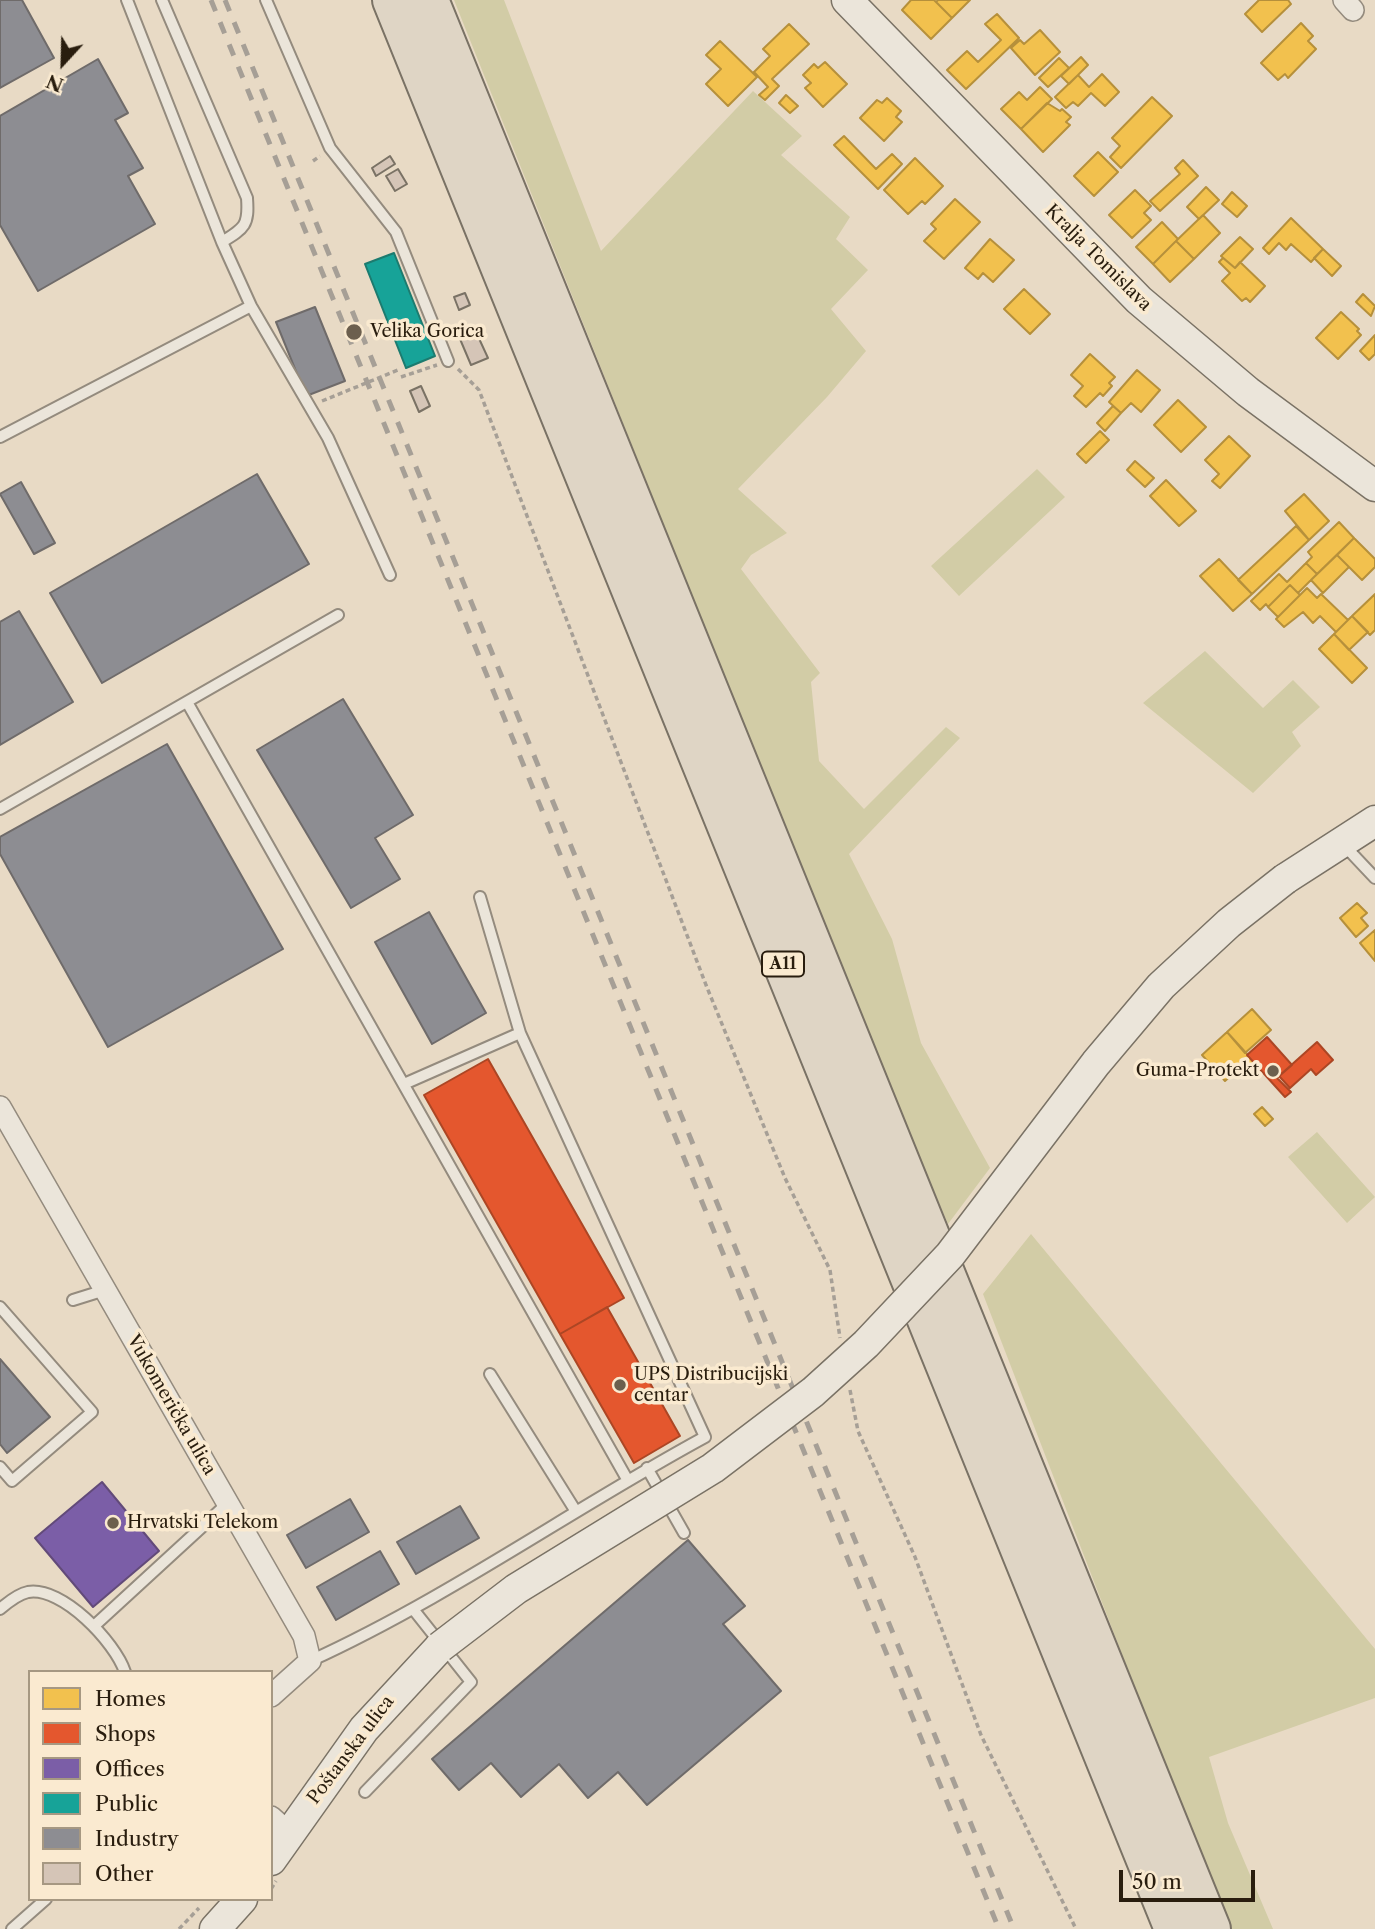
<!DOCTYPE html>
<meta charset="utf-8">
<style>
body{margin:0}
#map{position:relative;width:1375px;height:1929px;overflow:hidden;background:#e8dac5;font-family:"Libre Caslon Text",serif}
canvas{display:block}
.legend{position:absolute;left:28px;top:1670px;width:245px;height:231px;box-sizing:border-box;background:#faead0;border:2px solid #a69882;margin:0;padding:9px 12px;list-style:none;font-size:21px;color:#291d0e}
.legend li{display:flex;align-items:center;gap:14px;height:35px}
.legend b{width:35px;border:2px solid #a69882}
.north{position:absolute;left:28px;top:28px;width:70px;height:70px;-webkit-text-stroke:5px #faead0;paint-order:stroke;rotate:202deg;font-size:19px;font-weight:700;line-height:28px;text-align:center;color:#291d0e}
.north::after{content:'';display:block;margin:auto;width:24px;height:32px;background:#291d0e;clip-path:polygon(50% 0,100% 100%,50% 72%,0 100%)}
.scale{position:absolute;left:1119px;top:1870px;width:136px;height:32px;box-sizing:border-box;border:4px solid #291d0e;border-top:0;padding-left:9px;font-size:21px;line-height:24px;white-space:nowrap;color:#291d0e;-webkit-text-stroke:5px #faead0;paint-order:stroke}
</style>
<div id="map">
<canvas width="1375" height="1929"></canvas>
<ul class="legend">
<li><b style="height:19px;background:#f2c14e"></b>Homes</li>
<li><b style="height:19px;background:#e4572e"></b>Shops</li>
<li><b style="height:19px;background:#7b5ea7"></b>Offices</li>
<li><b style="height:19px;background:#17a398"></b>Public</li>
<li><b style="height:19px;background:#8d8d92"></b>Industry</li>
<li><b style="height:19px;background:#d5c5b7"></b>Other</li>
</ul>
<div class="north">N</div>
<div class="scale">50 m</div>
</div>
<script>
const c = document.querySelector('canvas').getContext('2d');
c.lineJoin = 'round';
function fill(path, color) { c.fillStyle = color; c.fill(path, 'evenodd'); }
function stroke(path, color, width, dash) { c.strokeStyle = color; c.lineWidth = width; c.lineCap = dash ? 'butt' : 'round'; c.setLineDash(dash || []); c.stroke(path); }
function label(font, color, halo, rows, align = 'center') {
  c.font = font + ' "Libre Caslon Text",serif'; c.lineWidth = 7; c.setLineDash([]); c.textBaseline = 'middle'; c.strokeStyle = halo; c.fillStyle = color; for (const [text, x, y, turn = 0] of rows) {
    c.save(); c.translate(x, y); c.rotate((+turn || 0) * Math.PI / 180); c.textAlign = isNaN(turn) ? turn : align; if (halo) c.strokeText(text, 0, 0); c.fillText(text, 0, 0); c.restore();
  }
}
const green = new Path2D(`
 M 454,0 L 504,0 L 601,251 L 753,91 L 802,136 L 781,155 L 850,217 L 836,239 L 868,270 L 831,309 L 866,351 L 827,397 L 738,489 L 787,533 L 751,555 L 741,569 L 820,673 L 811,682 L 819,761 L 864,809 L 946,727 L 960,738 L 849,854 L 892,939 L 921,1043 L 990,1168 L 948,1224 L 865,1029 Z
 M 1037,469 L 1065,497 L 959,596 L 931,566 Z
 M 1205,651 L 1263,708 L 1293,680 L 1320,707 L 1292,732 L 1301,746 L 1253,793 L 1143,703 Z
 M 1317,1132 L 1375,1197 L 1347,1223 L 1288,1157 Z
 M 1031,1234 L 1375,1649 L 1375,1698 L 1209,1757 L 1228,1823 L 1273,1929 L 1228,1929 L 983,1294 Z`);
const homes = new Path2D(`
 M 911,0 L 934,0 L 952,18 L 931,39 L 902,10 Z
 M 938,0 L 970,0 L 952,18 L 936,2 Z
 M 1259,0 L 1288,0 L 1291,4 L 1262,32 L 1245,14 Z
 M 997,14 L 1019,38 L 966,89 L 947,70 L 967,51 L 978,62 L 1001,40 L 985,24 Z
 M 1301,23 L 1313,36 L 1308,41 L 1316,49 L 1288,78 L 1285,74 L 1278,80 L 1261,63 Z
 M 789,24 L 809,44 L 772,79 L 779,86 L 765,100 L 759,95 L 768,87 L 754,72 L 770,56 L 763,49 Z
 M 1040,30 L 1060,52 L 1035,75 L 1011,48 L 1020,40 L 1024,44 Z
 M 720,41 L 757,77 L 728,106 L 706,84 L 721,69 L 706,55 Z
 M 1081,57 L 1088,65 L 1069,84 L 1061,76 Z
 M 1059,58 L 1069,68 L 1048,87 L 1039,78 Z
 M 825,62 L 847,84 L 823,107 L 805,88 L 811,83 L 803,75 L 814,64 L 818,68 Z
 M 1102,74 L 1119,92 L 1105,106 L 1091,93 L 1078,106 L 1073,102 L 1066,108 L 1055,97 L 1078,75 L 1089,87 Z
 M 1040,87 L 1052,99 L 1021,129 L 1001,109 L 1019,92 L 1027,100 Z
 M 786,95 L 798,106 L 790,113 L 779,103 Z
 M 1152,97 L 1172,116 L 1121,168 L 1110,157 L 1120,146 L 1112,138 Z
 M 887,98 L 901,111 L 896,117 L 902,122 L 884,141 L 860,118 L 877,100 L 882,103 Z
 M 1047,103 L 1060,111 L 1062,109 L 1071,117 L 1066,122 L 1070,125 L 1043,152 L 1021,129 Z
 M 844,136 L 876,169 L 892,154 L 902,164 L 878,189 L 834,145 Z
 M 1098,152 L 1118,172 L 1094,196 L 1074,176 Z
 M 915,158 L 943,186 L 925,204 L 922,201 L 908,214 L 884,190 Z
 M 1183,160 L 1198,176 L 1160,211 L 1150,201 L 1180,174 L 1175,168 Z
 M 1206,187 L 1219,200 L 1199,219 L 1187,207 Z
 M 1135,190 L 1151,206 L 1144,213 L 1151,220 L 1132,238 L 1109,215 Z
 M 1232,192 L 1247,206 L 1237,217 L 1222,204 Z
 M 955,199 L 980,222 L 944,259 L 924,241 L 936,229 L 931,224 Z
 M 1203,215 L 1220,233 L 1194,259 L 1176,241 Z
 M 1291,218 L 1323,249 L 1311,262 L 1291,244 L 1286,250 L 1279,243 L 1269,254 L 1263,248 Z
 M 1162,222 L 1178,239 L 1153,264 L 1136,247 Z
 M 1240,237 L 1253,249 L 1235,268 L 1221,256 Z
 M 990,239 L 1014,260 L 993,282 L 983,273 L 978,279 L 965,268 Z
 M 1176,241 L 1194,259 L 1170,282 L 1153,264 Z
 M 1323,249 L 1341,266 L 1332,276 L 1314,258 Z
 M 1223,258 L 1235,268 L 1240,262 L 1265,286 L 1250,302 L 1246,298 L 1242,301 L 1222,281 L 1230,273 L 1219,262 Z
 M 1024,289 L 1050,314 L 1030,334 L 1004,309 Z
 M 1363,294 L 1375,306 L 1371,316 L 1356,302 Z
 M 1341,312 L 1359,329 L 1357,331 L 1361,335 L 1338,359 L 1316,338 Z
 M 1375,335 L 1375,354 L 1369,360 L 1360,351 Z
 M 1090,354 L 1115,377 L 1109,383 L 1112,386 L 1103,396 L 1100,393 L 1086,407 L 1074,396 L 1083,386 L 1071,375 Z
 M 1137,370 L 1160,390 L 1141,412 L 1131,403 L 1121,413 L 1109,402 Z
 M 1178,400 L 1206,427 L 1181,452 L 1154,425 Z
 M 1113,406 L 1121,413 L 1105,431 L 1097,423 Z
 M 1100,431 L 1109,440 L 1086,463 L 1077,454 Z
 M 1229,436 L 1250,456 L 1220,488 L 1212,481 L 1219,474 L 1205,460 Z
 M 1135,461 L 1154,478 L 1145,487 L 1127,470 Z
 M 1166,480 L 1196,511 L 1179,526 L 1150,496 Z
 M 1304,494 L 1329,521 L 1309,540 L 1285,511 Z
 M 1339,522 L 1354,538 L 1317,574 L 1306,563 L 1312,557 L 1308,552 Z
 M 1296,526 L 1309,540 L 1252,594 L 1238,580 Z
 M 1354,538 L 1375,559 L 1375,567 L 1362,580 L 1337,555 Z
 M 1337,555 L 1349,567 L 1323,593 L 1311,580 Z
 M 1219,559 L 1252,594 L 1233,611 L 1200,576 Z
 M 1306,563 L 1317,574 L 1298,593 L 1290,585 L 1268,607 L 1266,604 L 1260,610 L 1251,601 L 1279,574 L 1287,582 Z
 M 1290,585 L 1300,595 L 1278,617 L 1268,607 Z
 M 1307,588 L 1317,598 L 1321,594 L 1348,620 L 1336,632 L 1320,616 L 1313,623 L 1303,612 L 1284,627 L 1276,619 Z
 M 1375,594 L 1375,630 L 1370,635 L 1352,616 Z
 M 1352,616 L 1368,632 L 1349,650 L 1334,634 Z
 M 1334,634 L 1367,668 L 1352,683 L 1319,649 Z
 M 1357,903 L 1367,913 L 1361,918 L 1368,926 L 1356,937 L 1340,918 Z
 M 1375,930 L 1375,961 L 1360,943 Z
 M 1252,1009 L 1271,1030 L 1245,1053 L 1227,1032 Z
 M 1227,1032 L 1258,1066 L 1251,1072 L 1244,1064 L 1225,1081 L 1202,1055 Z
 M 1262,1107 L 1273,1119 L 1265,1126 L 1254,1114 Z`);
const shops = new Path2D(`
 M 1267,1037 L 1292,1065 L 1277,1078 L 1291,1092 L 1285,1097 L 1247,1055 Z
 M 1317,1042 L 1333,1060 L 1316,1075 L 1311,1069 L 1290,1088 L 1279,1076 Z
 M 488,1059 L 624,1298 L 560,1334 L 424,1095 Z
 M 607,1307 L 680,1436 L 634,1463 L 560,1334 Z`);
const offices = new Path2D(`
 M 102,1482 L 159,1551 L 93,1607 L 35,1538 Z`);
const public = new Path2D(`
 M 394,253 L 435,356 L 406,368 L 365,264 Z`);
const industry = new Path2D(`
 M 0,0 L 22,0 L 54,58 L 0,88 Z
 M 98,59 L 128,113 L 115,120 L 143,168 L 128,176 L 155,224 L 38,291 L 0,225 L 0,116 Z
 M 315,307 L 345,381 L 306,396 L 276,322 Z
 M 257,474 L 309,564 L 102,683 L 50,593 Z
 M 21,482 L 55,543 L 34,554 L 0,494 Z
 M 19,611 L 73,702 L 0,745 L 0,622 Z
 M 343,699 L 413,815 L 375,838 L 400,879 L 351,908 L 257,750 Z
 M 167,744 L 283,949 L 108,1047 L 0,854 L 0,837 Z
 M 429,912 L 486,1013 L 432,1044 L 375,942 Z
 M 0,1359 L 50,1417 L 7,1453 L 0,1444 Z
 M 350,1499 L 369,1532 L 306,1568 L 287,1535 Z
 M 460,1506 L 479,1538 L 416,1574 L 397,1542 Z
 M 688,1540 L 745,1606 L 723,1624 L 781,1691 L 647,1805 L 618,1772 L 588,1798 L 559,1764 L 521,1797 L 491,1763 L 459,1790 L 432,1759 Z
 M 380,1551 L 399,1584 L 336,1620 L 317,1587 Z`);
const building = new Path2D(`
 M 390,156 L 395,164 L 376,176 L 372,168 Z
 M 398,169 L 407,184 L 395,191 L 386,176 Z
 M 465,293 L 470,305 L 459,310 L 454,297 Z
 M 476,332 L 488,358 L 471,365 L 460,339 Z
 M 421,386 L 430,406 L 419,412 L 410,391 Z`);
const path = new Path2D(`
 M 313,161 L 320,156
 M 458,369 L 479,390 L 706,985 L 785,1178 L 830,1270 L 840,1338
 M 401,377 L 437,365
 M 322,401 L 398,370
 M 850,1390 L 858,1431 L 915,1557 L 981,1735 L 1076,1929
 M 271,1889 L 276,1881
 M 179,1929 L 199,1908`);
const lane = new Path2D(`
 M 127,0 L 222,242 L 251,306 L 328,438 L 390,575
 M 162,0 L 247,198 C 249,225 245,228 222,242
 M 266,0 L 330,148 L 396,232 L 448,361
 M 0,437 L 251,306
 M 187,702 L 627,1479
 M 0,809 L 338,615
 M 1342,843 L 1375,878
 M 480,897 L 520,1033
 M 73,1300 L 105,1290
 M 0,1307 L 92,1412 L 12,1481 L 0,1467
 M 490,1374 L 575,1510
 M 647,1468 L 684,1533
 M 0,1609 C 7,1603 18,1594 28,1592 C 62,1586 115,1642 125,1672
 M 94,1626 L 228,1503
 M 310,1661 C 448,1598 572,1509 705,1437 L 520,1033 L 404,1084
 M 365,1792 L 471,1682 L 413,1609
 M 12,1929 L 46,1899`);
const street = new Path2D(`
 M 1344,0 L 1353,10
 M 0,1107 L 304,1636 L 310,1661 L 271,1696
 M 271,1817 L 289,1833`);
const secondary = new Path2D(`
 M 847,0 L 1139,300 L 1248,392 L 1375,486
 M 1285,879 L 1375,821
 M 271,1860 L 364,1729 L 440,1647
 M 215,1929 L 242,1899`);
const highway = new Path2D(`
 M 392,0 L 1174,1929
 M 429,0 L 1211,1929`);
const rail = new Path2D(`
 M 211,0 L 999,1929
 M 225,0 L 1014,1929`);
const secondaryBridge = new Path2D(`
 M 440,1647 L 516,1589 L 713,1468 L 813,1392 L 866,1344 L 950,1255 L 1096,1063 L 1161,986 L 1229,923 L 1285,879`);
const markers = [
 [354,332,9,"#6c5f4e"],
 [1273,1071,7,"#6c5f4e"],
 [620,1385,7,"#6c5f4e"],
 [113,1523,7,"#6c5f4e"]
];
const shields = [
 [783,964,42]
];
const shieldNames = [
 ["A11",783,964]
];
const streetNames = [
 ["Kralja Tomislava",1098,258,45],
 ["Vukomerička ulica",171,1405,60],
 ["Poštanska ulica",351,1750,-53]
];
const poiNames = [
 ["Velika Gorica",370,332],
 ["Guma-Protekt",1259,1071,"right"],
 ["UPS Distribucijski",634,1375],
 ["centar",634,1396],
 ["Hrvatski Telekom",127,1523]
];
fill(green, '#d2cca6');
fill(homes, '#f2c14e');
stroke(homes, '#b6903b', 2);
fill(shops, '#e4572e');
stroke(shops, '#ac4624', 2);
fill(offices, '#7b5ea7');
stroke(offices, '#624a79', 2);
fill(public, '#17a398');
stroke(public, '#1c7b6f', 2);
fill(industry, '#8d8d92');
stroke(industry, '#6f6b6a', 2);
fill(building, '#d5c5b7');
stroke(building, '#7a7265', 2);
stroke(lane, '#948b7e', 14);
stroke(street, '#948b7e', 24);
stroke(secondary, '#7a7265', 33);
stroke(highway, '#7a7265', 42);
stroke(path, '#a69f96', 3.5, [5, 3.5]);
stroke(lane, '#ebe5da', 10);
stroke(street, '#ebe5da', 21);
stroke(secondary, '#ebe5da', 30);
stroke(highway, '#dfd5c5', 38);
stroke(rail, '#a69f96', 5, [12, 12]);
stroke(secondaryBridge, '#7a7265', 33, []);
stroke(secondaryBridge, '#ebe5da', 30);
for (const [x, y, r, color] of markers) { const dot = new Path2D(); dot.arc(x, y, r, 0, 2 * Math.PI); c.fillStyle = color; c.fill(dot); stroke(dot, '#faead0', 2.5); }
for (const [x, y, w] of shields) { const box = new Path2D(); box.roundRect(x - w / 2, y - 12.5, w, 25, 5); c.fillStyle = '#faead0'; c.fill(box); stroke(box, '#291d0e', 2); }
label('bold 16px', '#291d0e', null, shieldNames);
label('18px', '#291d0e', '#faead0', streetNames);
label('18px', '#291d0e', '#faead0', poiNames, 'left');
</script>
